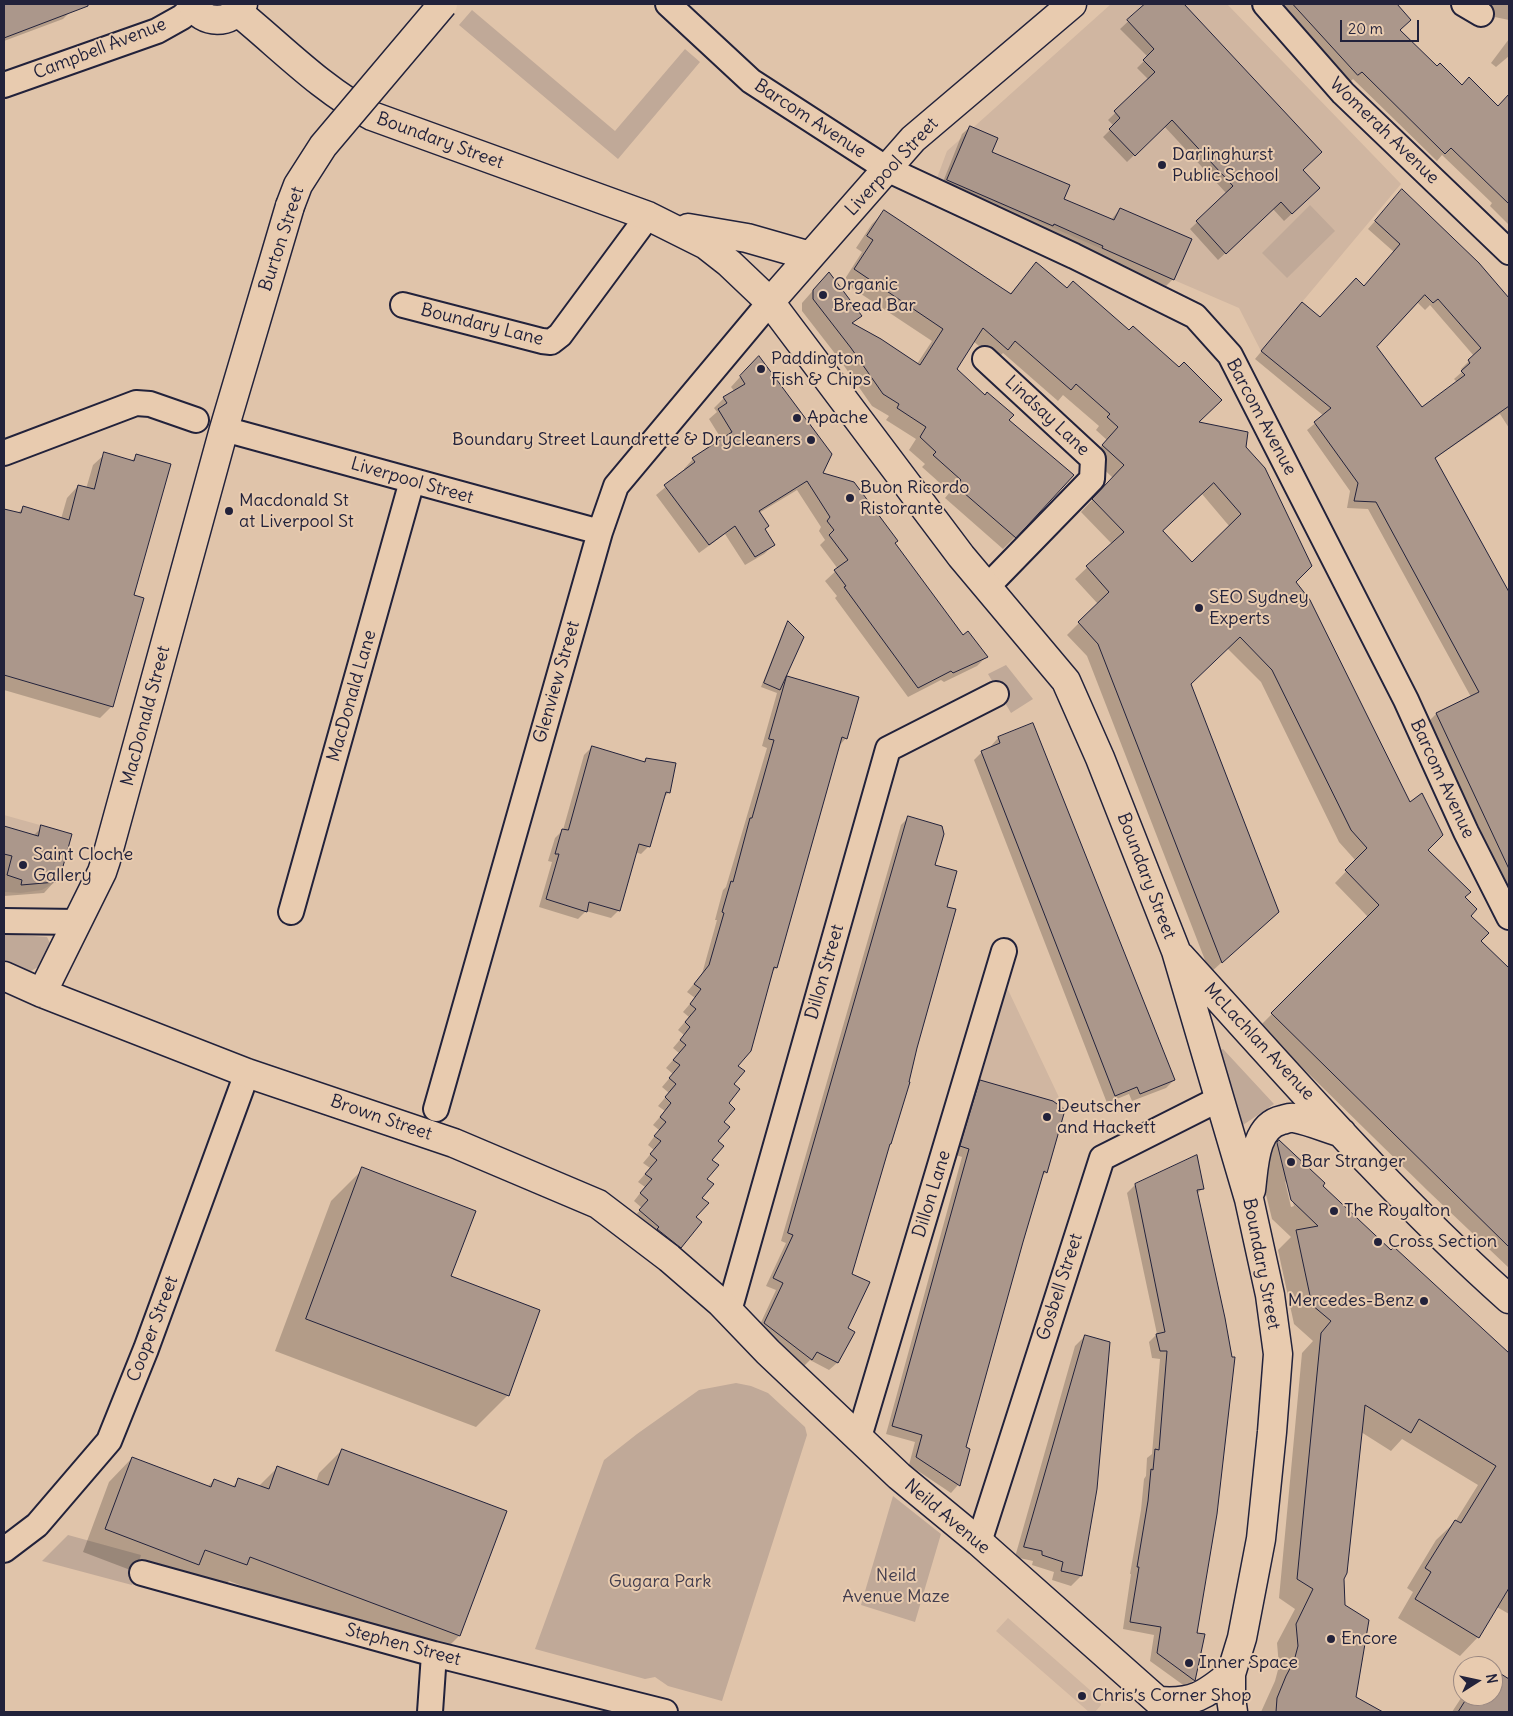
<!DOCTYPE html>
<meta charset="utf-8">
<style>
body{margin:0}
#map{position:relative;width:1513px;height:1716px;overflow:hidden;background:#e0c4aa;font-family:Delius,sans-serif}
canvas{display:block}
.frame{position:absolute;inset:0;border:5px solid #22223b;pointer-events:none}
.north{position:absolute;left:1453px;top:1656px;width:50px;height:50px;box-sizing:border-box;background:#e8cbaf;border:1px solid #998781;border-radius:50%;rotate:80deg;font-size:14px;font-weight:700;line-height:20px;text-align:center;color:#22223b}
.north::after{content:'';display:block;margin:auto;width:18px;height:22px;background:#22223b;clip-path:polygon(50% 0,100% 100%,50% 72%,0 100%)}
.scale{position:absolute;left:1340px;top:20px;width:79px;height:22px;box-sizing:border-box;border:2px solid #22223b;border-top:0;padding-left:6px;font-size:15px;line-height:18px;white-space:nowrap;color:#22223b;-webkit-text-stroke:4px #e8cbaf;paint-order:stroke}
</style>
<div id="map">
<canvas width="1513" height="1716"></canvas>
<div class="frame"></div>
<div class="north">N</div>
<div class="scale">20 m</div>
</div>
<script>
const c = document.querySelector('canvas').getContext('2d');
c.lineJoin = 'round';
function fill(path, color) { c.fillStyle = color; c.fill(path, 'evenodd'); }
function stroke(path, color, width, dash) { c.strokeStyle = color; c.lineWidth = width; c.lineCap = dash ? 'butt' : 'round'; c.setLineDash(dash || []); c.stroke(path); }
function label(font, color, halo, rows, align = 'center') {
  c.font = font + ' Delius,sans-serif'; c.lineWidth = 4; c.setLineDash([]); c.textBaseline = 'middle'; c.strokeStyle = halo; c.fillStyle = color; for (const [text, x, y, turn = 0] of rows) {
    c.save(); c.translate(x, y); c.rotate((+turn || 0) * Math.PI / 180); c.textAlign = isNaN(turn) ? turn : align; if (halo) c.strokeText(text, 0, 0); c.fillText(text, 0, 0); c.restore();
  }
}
const built = new Path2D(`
 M 1111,4 L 1227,4 L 1401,184 L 1261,351 L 1239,308 L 937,178 L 947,151 Z
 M 4,815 L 72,834 L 62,870 L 56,882 L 42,890 L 21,893 L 4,892 Z
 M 1001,975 L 1065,1110 L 1048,1170 L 953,1143 Z
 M 1008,1618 L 1099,1698 L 1101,1705 L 1095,1712 L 1089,1712 L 996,1631 Z`);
const green = new Path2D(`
 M 472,10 L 615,131 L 685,49 L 700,62 L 618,159 L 459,25 Z
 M 1310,205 L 1335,231 L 1287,278 L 1262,253 Z
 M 1006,665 L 1033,699 L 1011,713 L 988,674 Z
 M 4,934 L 47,937 L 50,943 L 40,966 L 29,972 L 4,962 Z
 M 1223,1049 L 1274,1104 L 1243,1125 L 1218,1051 Z
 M 736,1383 L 751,1386 L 768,1393 L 805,1427 L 807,1435 L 722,1701 L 668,1686 L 655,1677 L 645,1679 L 535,1649 L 604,1460 L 637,1434 L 699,1390 Z
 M 893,1496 L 941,1534 L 915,1622 L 861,1605 Z
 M 68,1535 L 141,1555 L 132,1585 L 42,1561 Z`);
const shadow = new Path2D(`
 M 4,4 L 67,4 L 71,11 L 63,19 L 4,41 Z
 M 1147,4 L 1183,4 L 1320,152 L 1302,170 L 1311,196 L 1284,221 L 1273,209 L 1218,260 L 1190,229 L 1227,194 L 1164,126 L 1127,162 L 1103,137 L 1114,126 L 1108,120 L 1149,80 L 1137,68 L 1148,57 L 1120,29 Z
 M 1279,4 L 1378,4 L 1400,28 L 1399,30 L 1437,68 L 1461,86 L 1498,108 L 1506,100 L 1509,103 L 1509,225 L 1490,206 L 1492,203 L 1442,155 L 1437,161 L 1353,79 L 1350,82 Z
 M 1490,4 L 1509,4 L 1509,20 L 1485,15 L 1482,12 Z
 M 1509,39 L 1509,56 L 1496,67 L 1491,63 Z
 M 970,127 L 990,153 L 1063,200 L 1111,220 L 1120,209 L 1173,279 L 1166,286 L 1096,255 L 1096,253 L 1046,230 L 941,187 L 962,134 Z
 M 1395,198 L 1478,264 L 1509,299 L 1509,428 L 1500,414 L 1434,459 L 1509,594 L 1509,891 L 1429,721 L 1436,714 L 1471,697 L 1368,509 L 1347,508 L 1350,491 L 1307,430 L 1324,416 L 1255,359 L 1295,311 L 1320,319 L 1364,287 L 1394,252 L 1368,229 ZM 1417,302 L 1425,310 L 1430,305 L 1474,356 L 1461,369 L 1463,371 L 1454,379 L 1457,382 L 1421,409 L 1375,347 Z
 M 884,212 L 1010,294 L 1036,264 L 1197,423 L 1244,447 L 1295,582 L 1426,850 L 1463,897 L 1479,941 L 1509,977 L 1509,1268 L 1428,1191 L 1260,1026 L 1368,917 L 1335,883 L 1356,861 L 1339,842 L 1261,682 L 1227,648 L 1190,684 L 1265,923 L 1210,973 L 1087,656 L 1067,635 L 1098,604 L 1075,579 L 1112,544 L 1081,512 L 1113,478 L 1091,457 L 1107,440 L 1096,430 L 1099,426 L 1063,395 L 1058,401 L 1003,353 L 996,360 L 973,341 L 955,369 L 1007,420 L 1015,537 L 1003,549 L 945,498 L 950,492 L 922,467 L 925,464 L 909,450 L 916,439 L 886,420 L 889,416 L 872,406 L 840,360 L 802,311 L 802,303 L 817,286 L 860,316 L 851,324 L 917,364 L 932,341 L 843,282 L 862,252 L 856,248 L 872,224 ZM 1202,494 L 1230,527 L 1192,564 L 1162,531 Z
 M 749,367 L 822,474 L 893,544 L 963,637 L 986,657 L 977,666 L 944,682 L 941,680 L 908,697 L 835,598 L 837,596 L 825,581 L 838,569 L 820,545 L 825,540 L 819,531 L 821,527 L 797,490 L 759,513 L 764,529 L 774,545 L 764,554 L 745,565 L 725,534 L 699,553 L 656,495 L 685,471 L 684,469 L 693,459 L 722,440 L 709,419 L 717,412 L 714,408 L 724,398 L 735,392 L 731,387 Z
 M 105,454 L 131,461 L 137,456 L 133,596 L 112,706 L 100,718 L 4,690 L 4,510 L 17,514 L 23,508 L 61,519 L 67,498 L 78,486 L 86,489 L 93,465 Z
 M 788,623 L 782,683 L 787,678 L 846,738 L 839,746 L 776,968 L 772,972 L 737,1067 L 695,1217 L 680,1247 L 673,1255 L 632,1219 L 642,1208 L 634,1201 L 645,1187 L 638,1182 L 650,1168 L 643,1163 L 654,1150 L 648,1145 L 659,1130 L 653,1125 L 665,1111 L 658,1106 L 669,1093 L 662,1087 L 673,1074 L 666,1068 L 679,1053 L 673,1048 L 684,1035 L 678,1030 L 689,1017 L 683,1012 L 695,998 L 687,992 L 702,974 L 717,920 L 715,920 L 723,890 L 726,887 L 767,748 L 762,746 L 777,693 L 761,687 L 785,626 Z
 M 998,738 L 1174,1080 L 1166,1088 L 1132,1101 L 1129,1094 L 1107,1103 L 974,760 L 982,752 L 992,748 L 991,746 Z
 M 592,747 L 643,762 L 646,759 L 669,792 L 663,798 L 649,846 L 641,854 L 635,852 L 619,910 L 611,918 L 586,911 L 578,919 L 539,907 L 552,862 L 548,861 L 555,838 L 563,830 L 584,755 Z
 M 909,817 L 934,866 L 946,908 L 888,1146 L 851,1275 L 846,1329 L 853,1332 L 837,1363 L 829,1370 L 810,1360 L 804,1366 L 757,1331 L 776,1290 L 766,1286 L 786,1243 L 781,1241 L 901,825 Z
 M 42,827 L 55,881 L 44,893 L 4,896 L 4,828 L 33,836 Z
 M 980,1081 L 1064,1111 L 1046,1172 L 1040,1178 L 965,1448 L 969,1450 L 958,1485 L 951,1493 L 909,1465 L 915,1442 L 886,1434 L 962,1157 L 953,1154 L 973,1089 Z
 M 1279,1141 L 1321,1186 L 1390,1252 L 1509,1356 L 1509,1614 L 1497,1607 L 1478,1637 L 1460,1656 L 1398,1618 L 1413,1592 L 1407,1588 L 1436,1540 L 1455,1522 L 1478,1485 L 1402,1439 L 1391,1451 L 1361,1432 L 1343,1579 L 1343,1605 L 1354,1698 L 1380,1712 L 1261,1712 L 1275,1681 L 1279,1666 L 1277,1643 L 1295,1609 L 1279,1598 L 1302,1353 L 1313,1341 L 1294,1324 L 1278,1250 L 1291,1237 L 1272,1219 L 1258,1162 ZM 1285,1181 L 1288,1185 L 1294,1206 L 1291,1207 Z
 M 363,1169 L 449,1277 L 508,1395 L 476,1427 L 275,1351 L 331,1201 Z
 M 1135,1185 L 1203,1188 L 1197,1194 L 1196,1634 L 1194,1680 L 1186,1687 L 1150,1661 L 1154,1635 L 1123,1629 L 1131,1574 L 1130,1574 L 1141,1510 L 1144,1479 L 1146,1476 L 1147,1458 L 1152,1454 L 1160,1359 L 1152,1358 L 1149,1342 L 1157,1334 L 1127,1193 Z
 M 1085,1336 L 1096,1490 L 1081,1576 L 1071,1586 L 1052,1580 L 1054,1572 L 1032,1565 L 1033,1561 L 1015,1557 L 1075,1346 Z
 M 342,1450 L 505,1511 L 459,1636 L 436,1659 L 229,1581 L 223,1587 L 175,1587 L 83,1552 L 109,1482 L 132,1458 L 207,1487 L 214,1480 L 232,1487 L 239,1480 L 258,1487 L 278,1467 L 316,1482 L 319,1473 Z
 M 1493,1670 L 1509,1681 L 1509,1712 L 1452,1712 L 1463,1695 L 1493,1696 Z`);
const building = new Path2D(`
 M 4,4 L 88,4 L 88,6 L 4,38 Z
 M 1145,4 L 1184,4 L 1322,152 L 1303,170 L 1320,188 L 1292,214 L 1281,202 L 1226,254 L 1196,221 L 1233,186 L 1172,120 L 1135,156 L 1109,129 L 1120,118 L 1114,111 L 1155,72 L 1143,60 L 1154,49 L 1127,20 Z
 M 1293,4 L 1397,4 L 1411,20 L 1400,30 L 1437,66 L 1440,63 L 1462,85 L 1469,77 L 1498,106 L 1509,94 L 1509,204 L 1451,148 L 1445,154 L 1362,72 L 1358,75 Z
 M 970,126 L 998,138 L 992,152 L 1070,185 L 1064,199 L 1114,220 L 1120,208 L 1192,239 L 1174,280 L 1102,248 L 1103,246 L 1054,224 L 1053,226 L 947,180 Z
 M 1402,189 L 1479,263 L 1509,298 L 1509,406 L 1435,458 L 1509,592 L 1509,869 L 1436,713 L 1479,692 L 1376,502 L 1354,501 L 1358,483 L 1314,422 L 1331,408 L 1261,351 L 1302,302 L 1320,317 L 1356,278 L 1364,286 L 1400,244 L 1375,221 ZM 1425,295 L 1433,303 L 1438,299 L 1481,348 L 1468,360 L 1470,363 L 1461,371 L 1465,375 L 1422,407 L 1377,347 Z
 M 884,210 L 1011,294 L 1036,262 L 1067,288 L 1073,281 L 1129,330 L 1133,326 L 1179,367 L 1184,362 L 1222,400 L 1199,422 L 1248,432 L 1246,447 L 1265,468 L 1312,566 L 1296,582 L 1310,600 L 1410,802 L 1422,793 L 1443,835 L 1428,850 L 1471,892 L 1465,897 L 1477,909 L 1471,916 L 1489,933 L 1481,941 L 1509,968 L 1509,1247 L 1271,1013 L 1379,905 L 1345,870 L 1367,848 L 1351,830 L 1272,670 L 1240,637 L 1191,684 L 1279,912 L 1222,963 L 1098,644 L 1078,622 L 1109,592 L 1086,566 L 1124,532 L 1092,499 L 1124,465 L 1102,445 L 1118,427 L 1107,417 L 1110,414 L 1076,384 L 1071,390 L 1015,341 L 1008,350 L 983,328 L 957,369 L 985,395 L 987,392 L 1014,415 L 1009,420 L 1074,475 L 1016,538 L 956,486 L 961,480 L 933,455 L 936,452 L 920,437 L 926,427 L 897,408 L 899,404 L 883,394 L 851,348 L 813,299 L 813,290 L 829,272 L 862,316 L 852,323 L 881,339 L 920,365 L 943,329 L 854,269 L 873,240 L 867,236 ZM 1214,483 L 1241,514 L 1192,562 L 1163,531 Z
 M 759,356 L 832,454 L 823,473 L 854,482 L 898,541 L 895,543 L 963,635 L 968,631 L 988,657 L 953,673 L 951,671 L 918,688 L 844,587 L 846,586 L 834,570 L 848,560 L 829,535 L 834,530 L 827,521 L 830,517 L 807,481 L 759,511 L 769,526 L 765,529 L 775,545 L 755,557 L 735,526 L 709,545 L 664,485 L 695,462 L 692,458 L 732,432 L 718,409 L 727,403 L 723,397 L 745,384 L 740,376 Z
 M 104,452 L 134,461 L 136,454 L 171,464 L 134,595 L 144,598 L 113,707 L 4,675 L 4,509 L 21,513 L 23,506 L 69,520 L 78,485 L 94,489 Z
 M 788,621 L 804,637 L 780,690 L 764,683 Z
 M 787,676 L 859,697 L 847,739 L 842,737 L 777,968 L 774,967 L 751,1051 L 738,1066 L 745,1071 L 734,1084 L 740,1089 L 729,1103 L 735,1109 L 724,1122 L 730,1127 L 718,1141 L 724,1146 L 712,1160 L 719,1165 L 707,1179 L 714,1184 L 702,1198 L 709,1203 L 696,1217 L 702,1222 L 681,1248 L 657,1229 L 659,1227 L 639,1210 L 648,1200 L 640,1193 L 652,1179 L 645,1174 L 657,1160 L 650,1154 L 661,1141 L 654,1136 L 666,1122 L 660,1117 L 671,1103 L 665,1097 L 676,1084 L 669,1078 L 680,1065 L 673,1060 L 686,1045 L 680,1040 L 690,1027 L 685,1022 L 696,1009 L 690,1004 L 701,989 L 694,984 L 709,965 L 724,913 L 722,912 L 731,881 L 733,882 L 750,818 L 752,818 L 774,740 L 769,739 Z
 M 1033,723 L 1175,1080 L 1140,1094 L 1137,1087 L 1115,1096 L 981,751 L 1000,743 L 998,737 Z
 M 592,746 L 645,762 L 646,758 L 676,763 L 670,793 L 666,792 L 650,847 L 639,844 L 620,911 L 589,902 L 587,912 L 546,899 L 559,854 L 555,854 L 562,829 L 568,830 Z
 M 908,816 L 942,826 L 944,834 L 935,865 L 957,871 L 947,907 L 956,909 L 917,1048 L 909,1082 L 910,1082 L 891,1144 L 890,1144 L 852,1274 L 870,1282 L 848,1328 L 855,1332 L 838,1363 L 817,1352 L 812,1360 L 764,1323 L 783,1283 L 773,1278 L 793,1235 L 788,1233 Z
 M 41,825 L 72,834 L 62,870 L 56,882 L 21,885 L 22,880 L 7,875 L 12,856 L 4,854 L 4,826 L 38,836 Z
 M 980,1080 L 1053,1101 L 1065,1110 L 1047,1173 L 1044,1171 L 1023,1242 L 966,1447 L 970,1449 L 960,1486 L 916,1457 L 922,1435 L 892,1426 L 969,1149 L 960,1146 Z
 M 1279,1140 L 1325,1183 L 1323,1186 L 1391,1250 L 1394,1247 L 1509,1353 L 1509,1588 L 1479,1638 L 1415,1599 L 1431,1572 L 1425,1568 L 1455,1520 L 1461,1523 L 1496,1466 L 1419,1419 L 1411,1433 L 1365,1405 L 1347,1573 L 1344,1579 L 1345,1605 L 1369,1620 L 1356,1697 L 1383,1712 L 1276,1712 L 1277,1698 L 1286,1676 L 1294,1661 L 1298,1646 L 1296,1624 L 1313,1589 L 1297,1579 L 1321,1333 L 1331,1321 L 1312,1305 L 1296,1230 L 1318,1226 L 1291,1200 L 1277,1143 Z
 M 1197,1155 L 1204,1189 L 1197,1190 L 1225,1318 L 1232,1357 L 1235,1357 L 1217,1514 L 1197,1633 L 1205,1634 L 1195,1681 L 1157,1653 L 1161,1627 L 1130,1622 L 1139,1567 L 1137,1567 L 1148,1501 L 1151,1469 L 1153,1470 L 1155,1449 L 1159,1450 L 1167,1351 L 1160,1351 L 1156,1334 L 1165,1332 L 1135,1184 Z
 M 362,1167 L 476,1211 L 451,1276 L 540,1310 L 509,1396 L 306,1319 Z
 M 1085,1335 L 1110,1342 L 1097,1489 L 1082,1576 L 1061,1571 L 1063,1562 L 1042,1555 L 1042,1551 L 1024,1547 Z
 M 342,1449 L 507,1511 L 460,1636 L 250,1557 L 247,1565 L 205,1550 L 199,1565 L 105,1529 L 132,1457 L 211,1487 L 214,1479 L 235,1487 L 238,1478 L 269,1489 L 277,1466 L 328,1485 Z
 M 1493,1669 L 1509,1679 L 1509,1712 L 1458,1712 L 1468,1696 L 1493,1696 Z`);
const street = new Path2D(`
 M 668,4 L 751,81 L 887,169 L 1074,256 L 1195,316 L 1230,355 L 1406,700 L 1466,832 L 1509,917
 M 1265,4 L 1343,93 L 1509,252
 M 1464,4 L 1481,14
 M 4,85 L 157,31 L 182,17 L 193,7
 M 403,305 L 542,341 L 551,342 L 560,335 L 648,216
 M 985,359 L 1093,459 L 1092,479 L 987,587
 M 224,429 L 600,532
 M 4,453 L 136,403 L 150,404 L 196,420
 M 291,912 L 412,481
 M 4,921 L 78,922
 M 436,1109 L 600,532 L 616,486 L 770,302
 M 729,1311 L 888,749 L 996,694
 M 859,1437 L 1004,951
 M 979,1542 L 1102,1158 L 1219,1099
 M 4,1550 L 37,1525 L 109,1441 L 146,1349 L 247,1073
 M 142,1573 L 434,1654 L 665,1712
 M 430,1712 L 434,1654`);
const secondary = new Path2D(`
 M 192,4 C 202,25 232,25 243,4
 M 238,12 C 281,47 322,90 372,116 L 648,216 L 706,245 L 729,263 L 770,302 L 961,556 L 1066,681 L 1100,758 L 1176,951 L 1249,1199 L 1270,1295 L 1278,1354 L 1272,1432 L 1261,1539 L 1242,1638 L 1231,1674 L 1231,1698 L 1233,1712
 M 688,228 L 747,238 L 810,256
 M 770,302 L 913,139 L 1072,4
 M 1180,956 C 1287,1073 1391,1194 1509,1299
 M 4,976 L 42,993 L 247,1073 L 454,1143 L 598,1204 L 669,1258 L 721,1303 L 768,1352 L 899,1476 L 979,1542 L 1158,1701 L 1175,1712
 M 42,993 L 102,872 L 106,860 L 224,429 L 290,206
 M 1251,1190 C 1254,1167 1254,1126 1282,1120 C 1286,1119 1290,1117 1294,1118 C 1310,1121 1326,1128 1342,1133
 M 1158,1701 C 1193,1704 1205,1695 1231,1674`);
const secondaryBridge = new Path2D(`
 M 290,206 L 298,185 L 323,146 L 443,4`);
const markers = [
 [1162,165,5,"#22223b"],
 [823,295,5,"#22223b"],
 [761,369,5,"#22223b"],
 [797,418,5,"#22223b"],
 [811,440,5,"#22223b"],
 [850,498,5,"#22223b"],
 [229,511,5,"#22223b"],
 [1199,608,5,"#22223b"],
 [23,865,5,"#22223b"],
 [1047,1117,5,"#22223b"],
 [1291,1162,5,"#22223b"],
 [1334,1211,5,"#22223b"],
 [1378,1242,5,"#22223b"],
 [1424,1301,5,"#22223b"],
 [1331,1639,5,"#22223b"],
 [1189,1663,5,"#22223b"],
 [1082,1696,5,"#22223b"]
];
const streetNames = [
 ["Campbell Avenue",100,49,-21],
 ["Barcom Avenue",810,119,33],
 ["Womerah Avenue",1384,131,44],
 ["Boundary Street",440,141,20],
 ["Liverpool Street",892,167,-47],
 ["Burton Street",282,239,-72],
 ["Boundary Lane",482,325,14],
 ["Lindsay Lane",1047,416,43],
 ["Barcom Avenue",1261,417,62],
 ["Liverpool Street",412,481,16],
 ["Glenview Street",557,682,-74],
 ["MacDonald Lane",352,696,-74],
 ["MacDonald Street",146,716,-75],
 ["Barcom Avenue",1442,779,65],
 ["Boundary Street",1146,876,69],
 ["Dillon Street",825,972,-74],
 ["McLachlan Avenue",1259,1042,47],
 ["Brown Street",381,1118,19],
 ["Dillon Lane",932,1194,-73],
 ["Boundary Street",1261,1264,79],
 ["Gosbell Street",1060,1287,-72],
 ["Cooper Street",153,1329,-69],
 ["Neild Avenue",947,1517,40],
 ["Stephen Street",403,1645,15]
];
const poiNames = [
 ["Darlinghurst",1172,155],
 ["Public School",1172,176],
 ["Organic",833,285],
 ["Bread Bar",833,306],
 ["Paddington",771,359],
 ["Fish & Chips",771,380],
 ["Apache",807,418],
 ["Boundary Street Laundrette & Drycleaners",801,440,"right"],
 ["Buon Ricordo",860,488],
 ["Ristorante",860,509],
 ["Macdonald St",239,501],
 ["at Liverpool St",239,522],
 ["SEO Sydney",1209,598],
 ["Experts",1209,619],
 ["Saint Cloche",33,855],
 ["Gallery",33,876],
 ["Deutscher",1057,1107],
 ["and Hackett",1057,1128],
 ["Bar Stranger",1301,1162],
 ["The Royalton",1344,1211],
 ["Cross Section",1388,1242],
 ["Mercedes-Benz",1414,1301,"right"],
 ["Encore",1341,1639],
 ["Inner Space",1199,1663],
 ["Chris’s Corner Shop",1092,1696]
];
const parkNames = [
 ["Neild",896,1576],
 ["Avenue Maze",896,1597],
 ["Gugara Park",660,1582]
];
fill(built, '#d0b6a1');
fill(green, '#c0a998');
fill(shadow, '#0003');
fill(building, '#ab978b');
stroke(building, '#22223b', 1);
stroke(street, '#22223b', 28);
stroke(secondary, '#22223b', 31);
stroke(street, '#e8cbaf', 24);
stroke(secondary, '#e8cbaf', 28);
stroke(secondaryBridge, '#22223b', 31, []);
stroke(secondaryBridge, '#e8cbaf', 28);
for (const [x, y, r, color] of markers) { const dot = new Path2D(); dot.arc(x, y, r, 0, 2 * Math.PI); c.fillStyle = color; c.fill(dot); stroke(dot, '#e8cbaf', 2); }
label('18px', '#22223b', '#e8cbaf', streetNames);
label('18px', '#22223b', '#e8cbaf', poiNames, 'left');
label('18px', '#423d4e', '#e8cbaf', parkNames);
</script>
